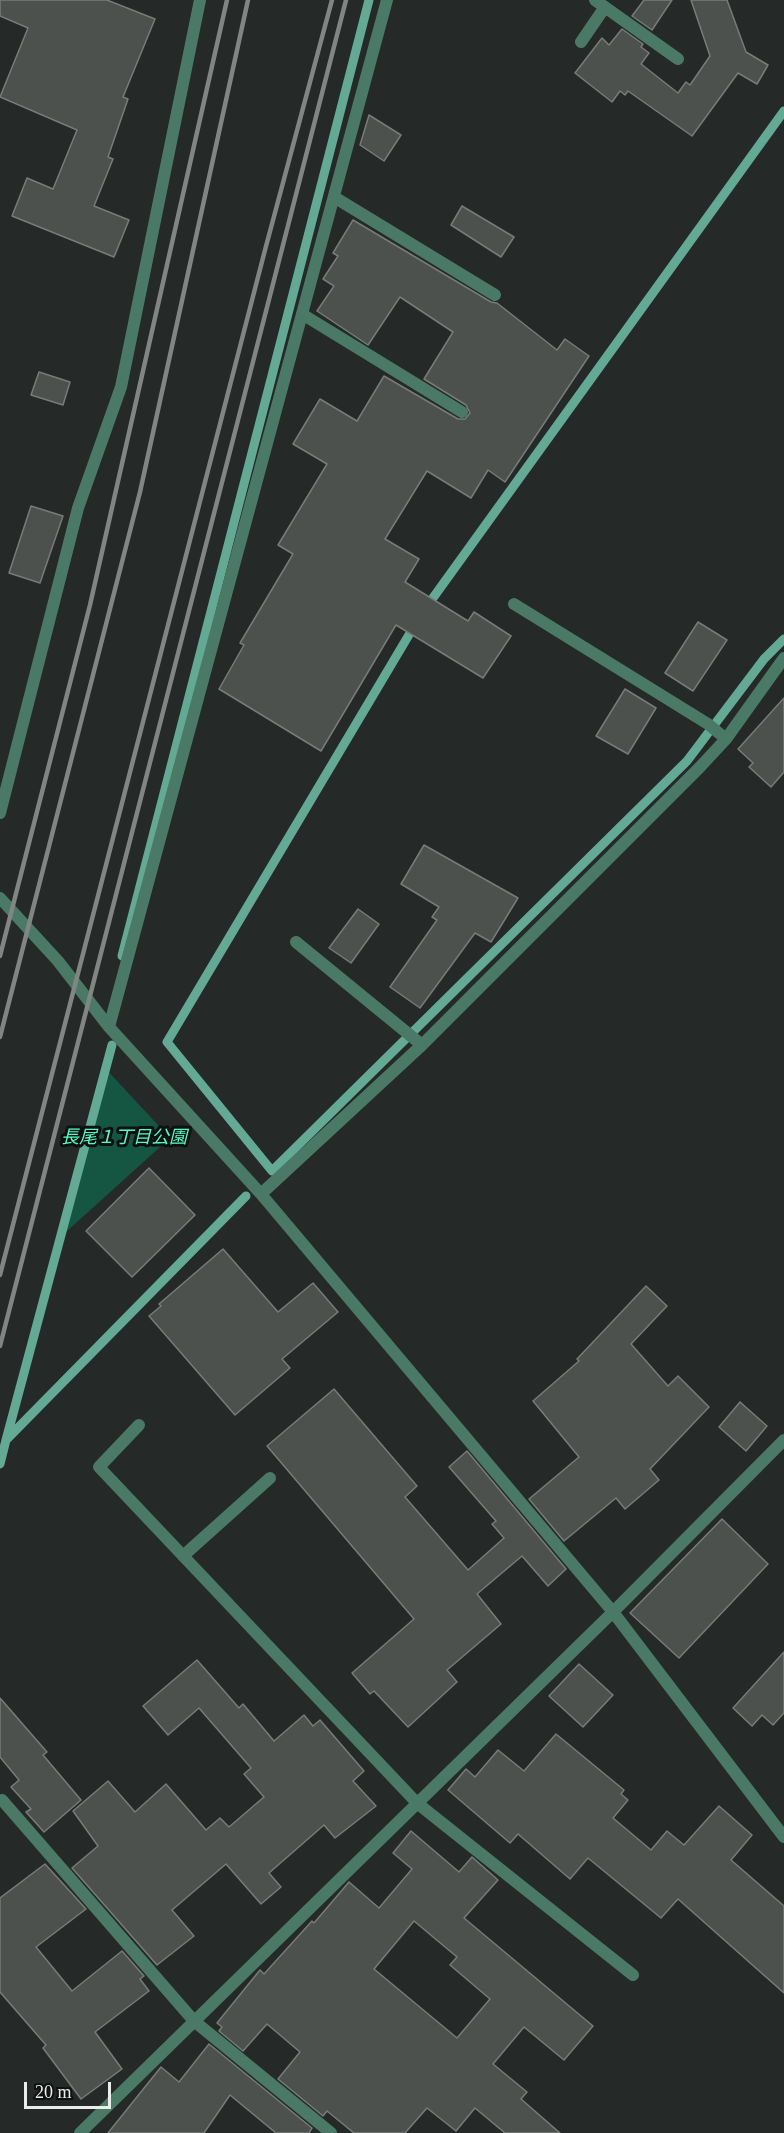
<!DOCTYPE html>
<meta charset="utf-8">
<style>
body{margin:0}
#map{position:relative;width:784px;height:2133px;overflow:hidden;background:#252927;font-family:Georgia,serif}
canvas{display:block}
.scale{position:absolute;left:24px;top:2082px;width:87px;height:27px;box-sizing:border-box;border:3px solid #eaedec;border-top:0;padding-left:8px;font-size:18px;line-height:21px;white-space:nowrap;color:#eaedec;-webkit-text-stroke:4px #0f1110;paint-order:stroke}
</style>
<div id="map">
<canvas width="784" height="2133"></canvas>
<div class="scale">20 m</div>
</div>
<script>
const c = document.querySelector('canvas').getContext('2d');
c.lineJoin = 'round';
function fill(path, color) { c.fillStyle = color; c.fill(path, 'evenodd'); }
function stroke(path, color, width, dash) { c.strokeStyle = color; c.lineWidth = width; c.lineCap = dash ? 'butt' : 'round'; c.setLineDash(dash || []); c.stroke(path); }
function label(font, color, halo, rows, align = 'center') {
  c.font = font + ' Georgia,"Noto Sans JP",serif'; c.lineWidth = 6; c.setLineDash([]); c.textBaseline = 'middle'; c.strokeStyle = halo; c.fillStyle = color; for (const [text, x, y, turn = 0] of rows) {
    c.save(); c.translate(x, y); c.rotate((+turn || 0) * Math.PI / 180); c.textAlign = isNaN(turn) ? turn : align; if (halo) c.strokeText(text, 0, 0); c.fillText(text, 0, 0); c.restore();
  }
}
const green = new Path2D(`
 M 106,1069 L 170,1138 L 66,1232 Z`);
const stream = new Path2D(`
 M 425,609 L 784,111
 M 416,623 L 167,1042 L 272,1171 L 687,761 L 764,659 L 784,639
 M 122,956 L 369,0
 M 6,1440 L 112,1045
 M 0,1464 L 6,1440 L 246,1196`);
const building = new Path2D(`
 M 0,0 L 107,0 L 155,19 L 123,97 L 128,99 L 108,157 L 113,159 L 94,206 L 129,220 L 114,257 L 12,216 L 27,178 L 53,189 L 77,130 L 0,97 L 28,28 L 0,16 Z
 M 644,0 L 672,0 L 652,30 L 632,16 Z
 M 691,0 L 727,0 L 746,52 L 768,65 L 757,84 L 738,73 L 692,136 L 628,91 L 625,95 L 620,91 L 612,102 L 575,73 L 602,38 L 609,45 L 622,29 L 643,44 L 641,47 L 649,53 L 641,64 L 678,93 L 686,82 L 690,85 L 710,56 Z
 M 369,115 L 401,135 L 384,161 L 360,145 Z
 M 462,206 L 514,237 L 501,257 L 451,225 Z
 M 353,220 L 491,302 L 497,303 L 557,350 L 565,339 L 589,356 L 505,482 L 488,470 L 471,498 L 427,471 L 385,539 L 419,559 L 405,582 L 468,621 L 474,612 L 511,636 L 483,678 L 396,625 L 321,751 L 219,689 L 244,645 L 240,643 L 293,554 L 278,545 L 327,464 L 293,444 L 320,399 L 357,421 L 384,376 L 458,419 L 465,419 L 470,413 L 466,405 L 424,379 L 453,332 L 400,297 L 368,345 L 317,311 L 334,286 L 323,279 L 338,256 L 333,253 Z
 M 39,372 L 70,382 L 63,405 L 31,395 Z
 M 31,506 L 63,516 L 40,583 L 9,573 Z
 M 698,622 L 727,640 L 693,691 L 665,673 Z
 M 625,689 L 656,708 L 628,754 L 596,736 Z
 M 784,698 L 784,772 L 771,787 L 749,767 L 753,763 L 738,749 Z
 M 424,845 L 518,898 L 491,942 L 475,933 L 420,1008 L 390,987 L 437,920 L 432,917 L 439,907 L 401,884 Z
 M 358,909 L 379,924 L 351,963 L 329,948 Z
 M 149,1168 L 195,1215 L 132,1277 L 86,1231 Z
 M 223,1249 L 278,1312 L 313,1283 L 338,1312 L 282,1359 L 290,1368 L 235,1415 L 149,1316 L 161,1306 L 159,1304 Z
 M 646,1286 L 667,1306 L 631,1344 L 668,1386 L 678,1376 L 709,1407 L 650,1469 L 659,1480 L 625,1509 L 616,1498 L 564,1541 L 529,1499 L 579,1457 L 533,1401 L 579,1361 L 577,1359 Z
 M 334,1389 L 417,1486 L 405,1497 L 468,1570 L 504,1538 L 492,1524 L 496,1521 L 449,1467 L 467,1451 L 566,1569 L 548,1586 L 522,1556 L 477,1594 L 501,1624 L 447,1670 L 457,1682 L 408,1727 L 374,1691 L 370,1694 L 352,1673 L 414,1619 L 267,1446 Z
 M 740,1402 L 767,1426 L 746,1451 L 719,1427 Z
 M 722,1519 L 768,1564 L 679,1658 L 630,1613 Z
 M 784,1652 L 784,1713 L 773,1725 L 762,1715 L 752,1726 L 733,1708 Z
 M 197,1660 L 239,1708 L 243,1704 L 274,1741 L 304,1715 L 313,1726 L 320,1720 L 364,1771 L 353,1781 L 376,1806 L 335,1838 L 324,1825 L 269,1873 L 281,1887 L 261,1904 L 226,1864 L 172,1910 L 194,1936 L 157,1965 L 72,1868 L 98,1846 L 73,1811 L 108,1781 L 135,1812 L 166,1784 L 206,1830 L 220,1818 L 229,1827 L 264,1797 L 244,1774 L 251,1768 L 199,1708 L 168,1735 L 143,1706 Z
 M 579,1664 L 613,1695 L 583,1727 L 549,1696 Z
 M 0,1698 L 47,1752 L 43,1755 L 81,1800 L 44,1832 L 26,1812 L 31,1809 L 11,1787 L 19,1780 L 0,1757 Z
 M 556,1734 L 624,1790 L 621,1794 L 628,1800 L 613,1818 L 651,1850 L 667,1831 L 684,1845 L 719,1806 L 752,1835 L 731,1860 L 784,1906 L 784,1993 L 678,1899 L 661,1918 L 588,1858 L 570,1879 L 518,1834 L 510,1843 L 448,1790 L 466,1769 L 475,1777 L 498,1750 L 524,1771 Z
 M 411,1831 L 459,1872 L 472,1857 L 498,1880 L 464,1918 L 593,2026 L 564,2060 L 524,2027 L 493,2064 L 527,2092 L 521,2099 L 560,2133 L 505,2133 L 475,2108 L 456,2131 L 427,2108 L 405,2133 L 354,2133 L 327,2111 L 323,2116 L 278,2079 L 300,2052 L 267,2024 L 243,2051 L 219,2031 L 222,2027 L 217,2023 L 260,1970 L 264,1974 L 312,1921 L 314,1923 L 349,1882 L 379,1908 L 412,1869 L 393,1853 ZM 414,1921 L 457,1957 L 450,1965 L 490,1999 L 457,2038 L 374,1969 Z
 M 45,1864 L 86,1909 L 36,1947 L 72,1991 L 122,1951 L 144,1976 L 140,1979 L 149,1991 L 95,2032 L 122,2069 L 81,2099 L 43,2048 L 46,2045 L 0,1992 L 0,1898 Z
 M 209,2044 L 312,2128 L 309,2133 L 276,2133 L 230,2095 L 204,2133 L 108,2133 L 161,2067 L 179,2082 Z`);
const lane = new Path2D(`
 M 613,1612 L 784,1440`);
const street = new Path2D(`
 M 595,0 L 678,59
 M 581,42 L 605,7
 M 334,197 L 495,295
 M 302,314 L 462,412
 M 514,604 L 708,724 L 726,739
 M 0,813 L 78,508 L 121,387 L 200,0
 M 0,898 L 58,961 L 109,1027 L 261,1194 L 613,1612 L 784,1837
 M 296,942 L 422,1045
 M 109,1027 L 387,0
 M 261,1194 L 422,1045 L 700,767 L 726,739 L 784,658
 M 139,1425 L 99,1467 L 417,1803 L 633,1975
 M 183,1556 L 270,1478
 M 2,1800 L 194,2021 L 331,2133
 M 80,2133 L 613,1612`);
const rail = new Path2D(`
 M 0,956 L 90,605 L 227,0
 M 0,1037 L 140,492 L 248,0
 M 0,1275 L 265,250 L 332,0
 M 0,1346 L 346,0`);
const parkNames = [
 ["長尾１丁目公園",124,1136]
];
fill(green, '#155642');
stroke(stream, '#63a994', 9);
fill(building, '#4c514e');
stroke(building, '#777c7a', 1.5);
stroke(lane, '#4b7968', 12);
stroke(street, '#4b7968', 12);
stroke(rail, '#818583', 4.5);
label('italic 18px', '#52fcc8', '#0f1110', parkNames);
</script>
